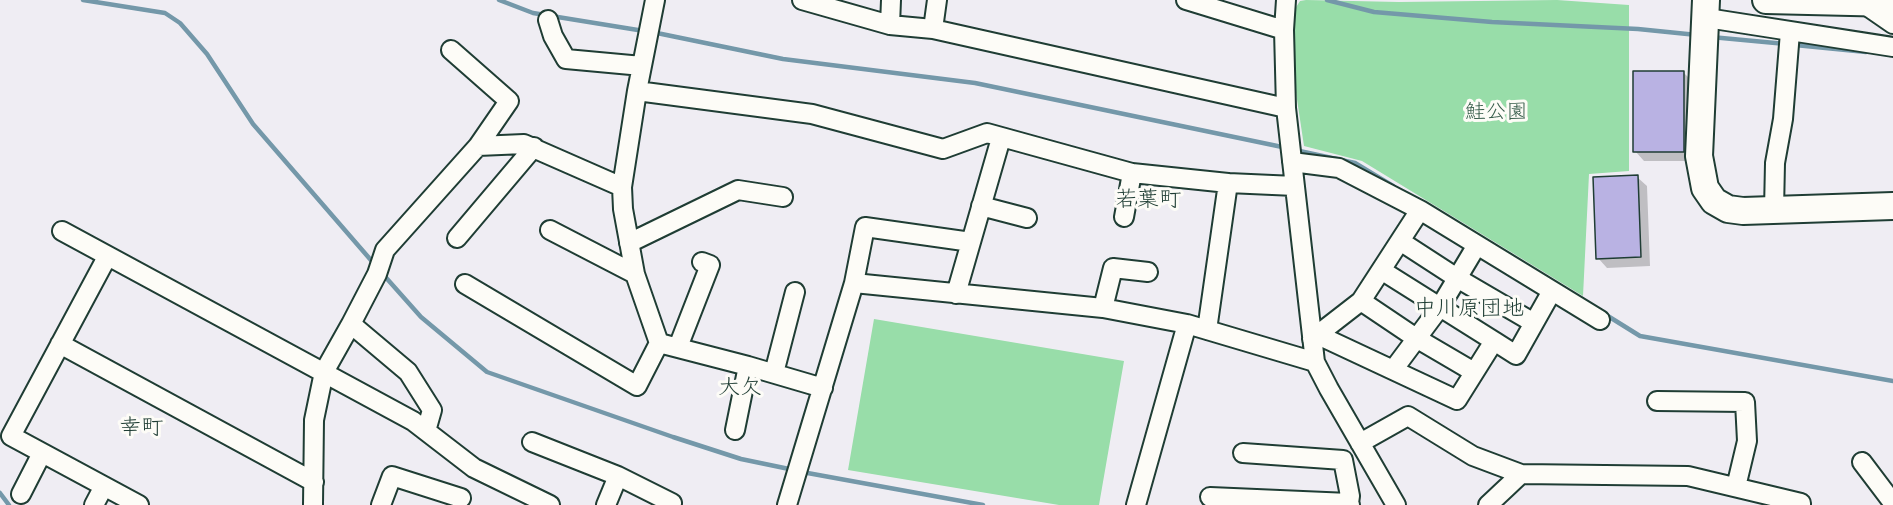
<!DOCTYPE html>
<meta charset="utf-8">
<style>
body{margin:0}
canvas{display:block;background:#efedf3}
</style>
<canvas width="1893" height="505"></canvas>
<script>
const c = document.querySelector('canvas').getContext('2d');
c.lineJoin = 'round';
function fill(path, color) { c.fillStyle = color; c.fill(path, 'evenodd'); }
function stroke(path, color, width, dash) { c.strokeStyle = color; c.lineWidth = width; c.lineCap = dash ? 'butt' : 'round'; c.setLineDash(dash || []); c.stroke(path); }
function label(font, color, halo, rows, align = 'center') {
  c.font = font + ' "Comic Neue","Klee One",sans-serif'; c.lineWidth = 6; c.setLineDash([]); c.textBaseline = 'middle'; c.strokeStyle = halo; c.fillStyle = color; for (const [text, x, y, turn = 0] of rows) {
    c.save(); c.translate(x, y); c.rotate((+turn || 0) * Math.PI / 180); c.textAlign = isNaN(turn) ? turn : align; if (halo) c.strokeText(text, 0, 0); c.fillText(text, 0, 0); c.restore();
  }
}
const green = new Path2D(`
 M 1306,0 L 1399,2 L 1557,0 L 1629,5 L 1629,171 L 1589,174 L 1583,296 L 1362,161 L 1304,146 L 1295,86 L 1293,12 L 1300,1 Z
 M 874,319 L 1124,361 L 1099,505 L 1059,505 L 848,470 Z`);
const shadow = new Path2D(`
 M 1684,73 L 1694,83 L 1693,161 L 1644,161 L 1635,151 Z
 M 1637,177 L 1647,186 L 1650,266 L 1607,268 L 1598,258 Z`);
const stream = new Path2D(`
 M 83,0 L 165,13 L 180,23 L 207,54 L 253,124 L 376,266
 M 499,0 L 533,13 L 644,31
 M 1327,0 L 1374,12 L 1492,22 L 1638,29 L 1697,35
 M 652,32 L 783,59 L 975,83 L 1287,148
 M 1711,37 L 1786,44
 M 1795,45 L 1866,52
 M 1295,150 L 1355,163 L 1393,186
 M 381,272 L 421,317 L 487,372 L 673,437 L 741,459 L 794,470
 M 1603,313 L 1640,336 L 1893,381
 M 802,472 L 983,505
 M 0,493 L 9,505`);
const building = new Path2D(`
 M 1633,71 L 1684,71 L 1684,152 L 1633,152 Z
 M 1638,175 L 1641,257 L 1596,259 L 1593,177 Z`);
const street = new Path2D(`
 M 655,0 L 637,91 L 622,187 L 623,209 L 635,274 L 659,343 L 748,366 L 823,388
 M 802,0 L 890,25 L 933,29 L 1286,108
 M 1186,0 L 1284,30
 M 1286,0 L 1284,30 L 1286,108 L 1315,362 L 1329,389 L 1396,505
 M 1864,4 L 1893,24
 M 1707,18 L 1893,47
 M 548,20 L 553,36 L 566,59 L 642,66
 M 890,25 L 891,0
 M 933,29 L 937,0
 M 451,50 L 509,101 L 478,146 L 524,144 L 622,187
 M 637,91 L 812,114 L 943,149 L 987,133 L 1132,173 L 1228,183 L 1295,186
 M 1292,162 L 1339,168 L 1420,210 L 1600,320
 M 981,206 L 1027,218
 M 1774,210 L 1775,163 L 1783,119 L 1790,32
 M 1124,217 L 1132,173
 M 550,230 L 635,274
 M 62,231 L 413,421 L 474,468 L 550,505
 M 457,238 L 534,147
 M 1400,241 L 1457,278 L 1534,323
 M 629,243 L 738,190 L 783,197
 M 107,257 L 11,436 L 139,505
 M 854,283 L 865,227 L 971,242
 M 465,284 L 637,386 L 659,343
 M 956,294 L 1001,138
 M 1361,301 L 1416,338 L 1474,372
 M 1103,308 L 1113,268 L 1148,272
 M 351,324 L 377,274 L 385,250 L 478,146
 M 1207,330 L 1228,183
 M 1318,335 L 1457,400 L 1494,341 L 1381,270
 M 1312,339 L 1361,301 L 1420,210
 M 1494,341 L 1516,355 L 1552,291
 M 60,344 L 314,482
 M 678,347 L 710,265 L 702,262
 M 1393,370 L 1440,307 L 1477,245
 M 774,373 L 795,292
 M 1657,401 L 1745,402 L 1747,441 L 1736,487
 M 735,430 L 748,366
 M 532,442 L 618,476 L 606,505
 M 1360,443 L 1408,416 L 1473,456 L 1521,474
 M 1243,453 L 1343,460 L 1350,496 L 1349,503
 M 1862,462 L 1893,503
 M 618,476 L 672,503
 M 21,494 L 42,453
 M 1210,497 L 1349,503 L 1350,505
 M 94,505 L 104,486
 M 313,505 L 314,420 L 324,372 L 351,324 L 408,372 L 432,410 L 426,431
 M 381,505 L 392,476 L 461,498
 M 787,505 L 854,283 L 1103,308 L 1187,324 L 1315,362
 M 1136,505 L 1187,324
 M 1488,505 L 1521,474 L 1688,476 L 1801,503 L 1801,505`);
const secondary = new Path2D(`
 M 1706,0 L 1699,156 L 1705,188 L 1714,201 L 1728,209 L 1743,211 L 1893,206
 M 1766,0 L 1893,3`);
const parkNames = [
 ["鮭公園",1496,112]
];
const neighbourhoodNames = [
 ["若葉町",1148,200],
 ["中川原団地",1469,309],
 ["大欠",740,388],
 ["幸町",141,428]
];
fill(green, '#98dda9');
fill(shadow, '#0003');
stroke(stream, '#7498a9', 4.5);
fill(building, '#b9b2e3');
stroke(building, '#1f3d34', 1.5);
stroke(street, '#1f3d34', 22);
stroke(secondary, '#1f3d34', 30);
stroke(street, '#fdfcf7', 18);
stroke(secondary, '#fdfcf7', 26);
label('21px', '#375d4b', '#fdfcf7', parkNames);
label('22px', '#1f3d34', '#fdfcf7', neighbourhoodNames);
</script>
